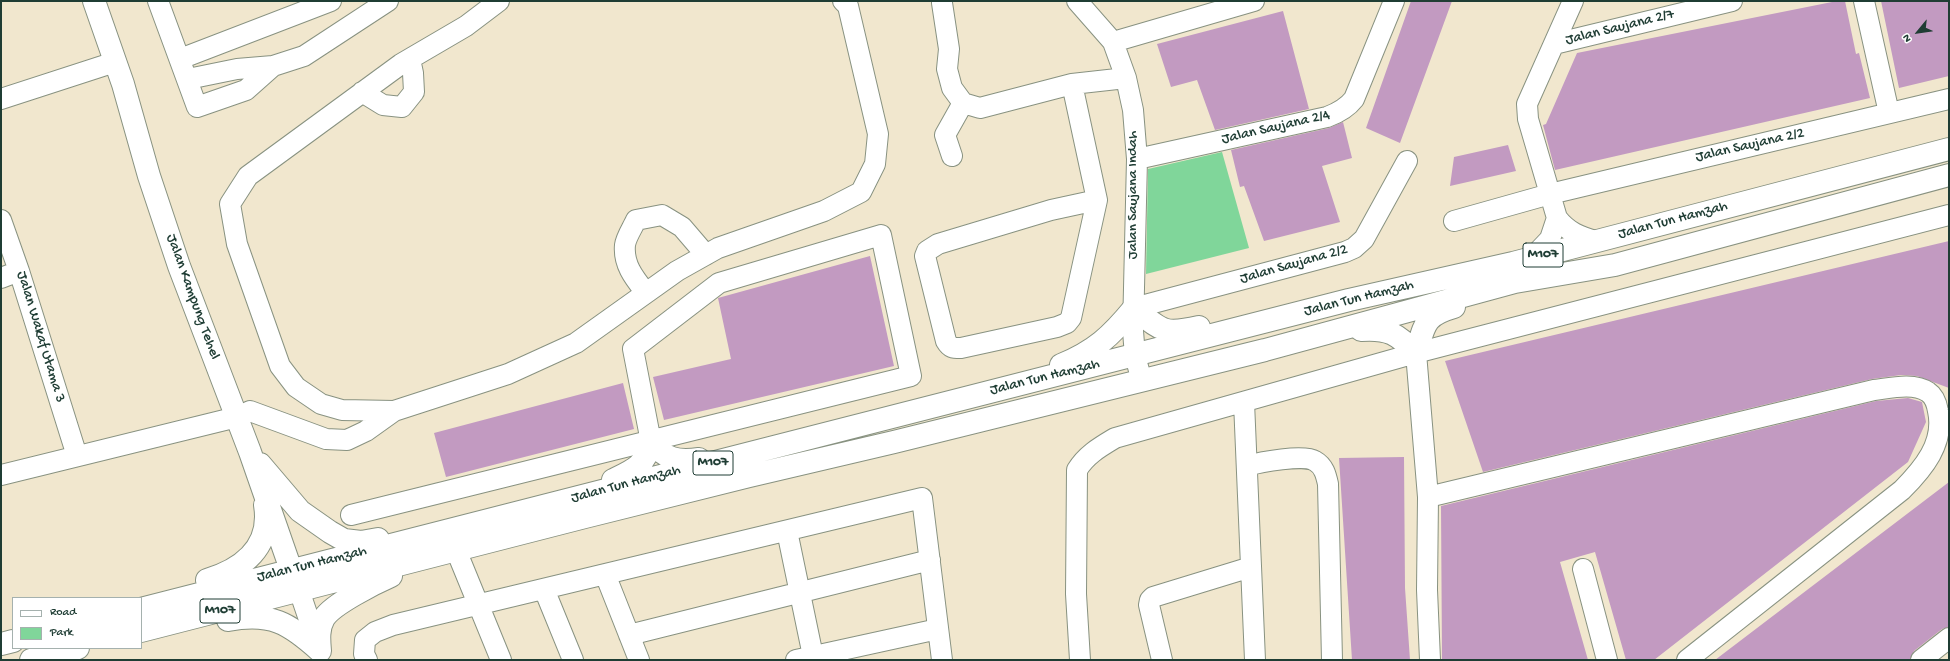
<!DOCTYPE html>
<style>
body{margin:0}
#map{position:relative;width:1950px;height:661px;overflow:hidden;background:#f1e7ce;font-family:"Gochi Hand",sans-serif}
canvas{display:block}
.frame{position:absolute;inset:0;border:2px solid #1f3d34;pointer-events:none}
.legend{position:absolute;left:12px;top:597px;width:130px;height:52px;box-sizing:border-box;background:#fff;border:1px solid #a5b1ae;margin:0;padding:5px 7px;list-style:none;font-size:12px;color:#1f3d34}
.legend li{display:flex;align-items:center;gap:8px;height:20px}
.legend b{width:20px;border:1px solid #a5b1ae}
.north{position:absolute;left:1898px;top:12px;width:40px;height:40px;-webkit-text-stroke:3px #fff;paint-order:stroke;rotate:241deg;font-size:11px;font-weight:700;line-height:16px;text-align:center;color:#1f3d34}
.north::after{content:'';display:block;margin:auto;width:14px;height:18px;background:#1f3d34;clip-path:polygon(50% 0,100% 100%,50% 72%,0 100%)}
</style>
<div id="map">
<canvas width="1950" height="661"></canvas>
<div class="frame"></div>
<ul class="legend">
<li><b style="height:5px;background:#fff"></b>Road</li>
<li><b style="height:11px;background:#80d69a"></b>Park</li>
</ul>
<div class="north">N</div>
</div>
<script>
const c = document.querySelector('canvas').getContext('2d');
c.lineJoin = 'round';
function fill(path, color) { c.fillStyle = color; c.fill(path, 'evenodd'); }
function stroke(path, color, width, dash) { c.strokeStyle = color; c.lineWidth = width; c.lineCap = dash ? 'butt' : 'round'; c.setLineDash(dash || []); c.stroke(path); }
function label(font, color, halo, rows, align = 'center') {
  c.font = font + ' "Gochi Hand",sans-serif'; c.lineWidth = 3; c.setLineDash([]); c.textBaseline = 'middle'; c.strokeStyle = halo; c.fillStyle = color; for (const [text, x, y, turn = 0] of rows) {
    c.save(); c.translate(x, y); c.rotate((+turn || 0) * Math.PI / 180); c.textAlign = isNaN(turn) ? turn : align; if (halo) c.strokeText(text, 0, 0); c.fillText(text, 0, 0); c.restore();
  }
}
const green = new Path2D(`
 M 1222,152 L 1249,248 L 1146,274 L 1148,169 Z`);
const building = new Path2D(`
 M 1411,1 L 1452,1 L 1400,143 L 1366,128 Z
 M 1837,1 L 1845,1 L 1856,54 L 1859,53 L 1870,98 L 1555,170 L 1543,125 L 1546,124 L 1577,53 Z
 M 1881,1 L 1949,1 L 1949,76 L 1899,88 Z
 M 1283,11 L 1309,109 L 1215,130 L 1197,80 L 1171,87 L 1157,44 Z
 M 1343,122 L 1352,158 L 1322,166 L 1340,222 L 1264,241 L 1244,186 L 1240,187 L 1231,150 L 1329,128 Z
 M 1508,145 L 1516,171 L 1450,186 L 1454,157 Z
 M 1949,241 L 1949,388 L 1917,376 L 1901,375 L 1872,379 L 1483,472 L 1445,361 Z
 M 870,256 L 894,366 L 664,420 L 653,377 L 731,359 L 718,298 Z
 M 623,383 L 634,429 L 446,477 L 434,433 Z
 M 1908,398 L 1922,402 L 1926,422 L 1908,462 L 1654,660 L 1626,660 L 1595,552 L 1560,562 L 1588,660 L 1442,660 L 1441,506 L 1876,401 Z
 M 1404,457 L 1405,588 L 1410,660 L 1352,660 L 1339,458 Z
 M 1949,482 L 1949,627 L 1942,629 L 1914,651 L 1910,660 L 1715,660 Z`);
const minor = new Path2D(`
 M 158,1 L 197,107 L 246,90 L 273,66
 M 1077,1 L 1113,42 L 1126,78 L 1133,110 L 1137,159 L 1133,331 L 1135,356 L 1142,381
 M 1573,1 L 1527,104 L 1528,119 L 1557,218 C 1568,232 1580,237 1596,241
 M 1864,1 L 1889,113
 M 942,3 L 949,49 L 947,69 L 952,88 L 963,103 L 980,108 L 1072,84 L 1126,78
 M 1113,42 L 1254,1
 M 1554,44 L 1732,1
 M 180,59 L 331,1
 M 188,79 L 237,69 L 273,66 L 304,56 L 388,1
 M 1072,84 L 1097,200 L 1071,318 L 1067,323 L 1057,327 L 961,348 C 953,348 950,348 946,341 L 925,256 L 927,251 L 938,244 L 1051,210 L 1097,200
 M 362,92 L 383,105 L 402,107 L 414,92 L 413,73 L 410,59
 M 1,99 L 115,62
 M 952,156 L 945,135 L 963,103
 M 1137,159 L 1327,117 C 1338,113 1347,108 1354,99 L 1394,1
 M 1,220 L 19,271 L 77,456
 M 1454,221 L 1550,194 L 1949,99
 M 1532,258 L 1550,239 L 1557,218
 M 1,278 L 19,271
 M 646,293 C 635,279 623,265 625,245 C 626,237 633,227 636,220 L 662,215 L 682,227 L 706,255
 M 1134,308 L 1345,252 L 1354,248 L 1364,239 L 1407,161
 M 1416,353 L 1428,497 L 1427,590 L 1430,660
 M 1244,402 L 1255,660
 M 394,411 L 342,410 L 321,404 L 296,387 L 280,366 L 237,244 L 230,204 L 248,176 L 401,64 L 466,26 L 499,1
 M 1247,466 C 1260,462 1304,454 1315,461 C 1324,466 1326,475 1328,484 L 1332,660
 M 1,475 L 237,417 L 250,411 L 326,439 L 347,440 L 366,431 L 394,411 L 508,374 L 576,343 L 677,271 L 718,248 L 824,211 L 861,192 L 875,164 L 878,134 L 848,6 L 843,1
 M 1428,497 L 1874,390 C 1890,388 1914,382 1928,392 C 1934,396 1937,405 1938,411 C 1945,443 1923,469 1902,490 L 1687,660
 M 351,515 L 911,376 L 881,235 L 719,283 L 633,349 L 651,442
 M 787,531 L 813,656
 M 456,550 L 501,660
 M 1583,569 L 1607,660
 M 605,574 L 639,660
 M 544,589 L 573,660
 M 299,590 L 319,649
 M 629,635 L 930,560
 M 367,660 L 364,654 L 365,640 L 375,632 L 393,625 L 922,498 L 942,660
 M 796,660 L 938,629
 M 1080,660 L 1076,594 L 1077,470 C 1086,455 1100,447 1115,438 L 1416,353 L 1949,215
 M 1162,660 L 1149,605 L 1150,600 L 1153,597 L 1251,567
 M 1921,660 L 1949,638`);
const major = new Path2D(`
 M 94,1 L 123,84 L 149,176 L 179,266 L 250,452 L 296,584
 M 1361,330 C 1389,328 1397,334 1416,353 C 1425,325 1423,316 1454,307
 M 1061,365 C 1095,351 1111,336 1134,308 C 1162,331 1163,335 1199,327
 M 651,442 C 666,459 676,462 699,459
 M 260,464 L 300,511 L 330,532 L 344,540 L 361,542 L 378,539
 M 613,480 C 634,470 645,466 651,442
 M 207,580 C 243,569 272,547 265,505
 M 141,609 L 1349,300 L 1513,263 L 1949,149
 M 228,620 C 271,612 289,623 320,651
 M 141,631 L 585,517 L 749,476 L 894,442 L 1265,350 L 1515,282 L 1615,265 L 1949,175
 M 1,644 L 13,641
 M 320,651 C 319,640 318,628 324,618 C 333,604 375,583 391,576
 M 31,660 L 78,648`);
const shields = [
 [1543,255,40],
 [713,463,40],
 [220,611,40]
];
const shieldNames = [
 ["M107",1543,255],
 ["M107",713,463],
 ["M107",220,611]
];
const streetNames = [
 ["Jalan Saujana 2/7",1620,28,-14],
 ["Jalan Saujana 2/4",1276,128,-13],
 ["Jalan Saujana 2/2",1750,146,-13],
 ["Jalan Saujana Indah",1134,195,-90],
 ["Jalan Tun Hamzah",1673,221,-15],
 ["Jalan Saujana 2/2",1294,265,-16],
 ["Jalan Kampung Tehel",192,297,70],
 ["Jalan Tun Hamzah",1359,299,-14],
 ["Jalan Wakaf Utama 3",40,337,73],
 ["Jalan Tun Hamzah",1045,378,-14],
 ["Jalan Tun Hamzah",626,485,-15],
 ["Jalan Tun Hamzah",312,565,-14]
];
fill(green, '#80d69a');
fill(building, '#c29ac1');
stroke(minor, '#889281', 22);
stroke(major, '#889281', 24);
stroke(minor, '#fff', 20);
stroke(major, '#fff', 22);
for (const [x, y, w] of shields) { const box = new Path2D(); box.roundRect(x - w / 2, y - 12, w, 24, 3); c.fillStyle = '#fff'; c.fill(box); stroke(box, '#1f3d34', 1); }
label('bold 14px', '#1f3d34', null, shieldNames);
label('15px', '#1f3d34', '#fff', streetNames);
</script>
